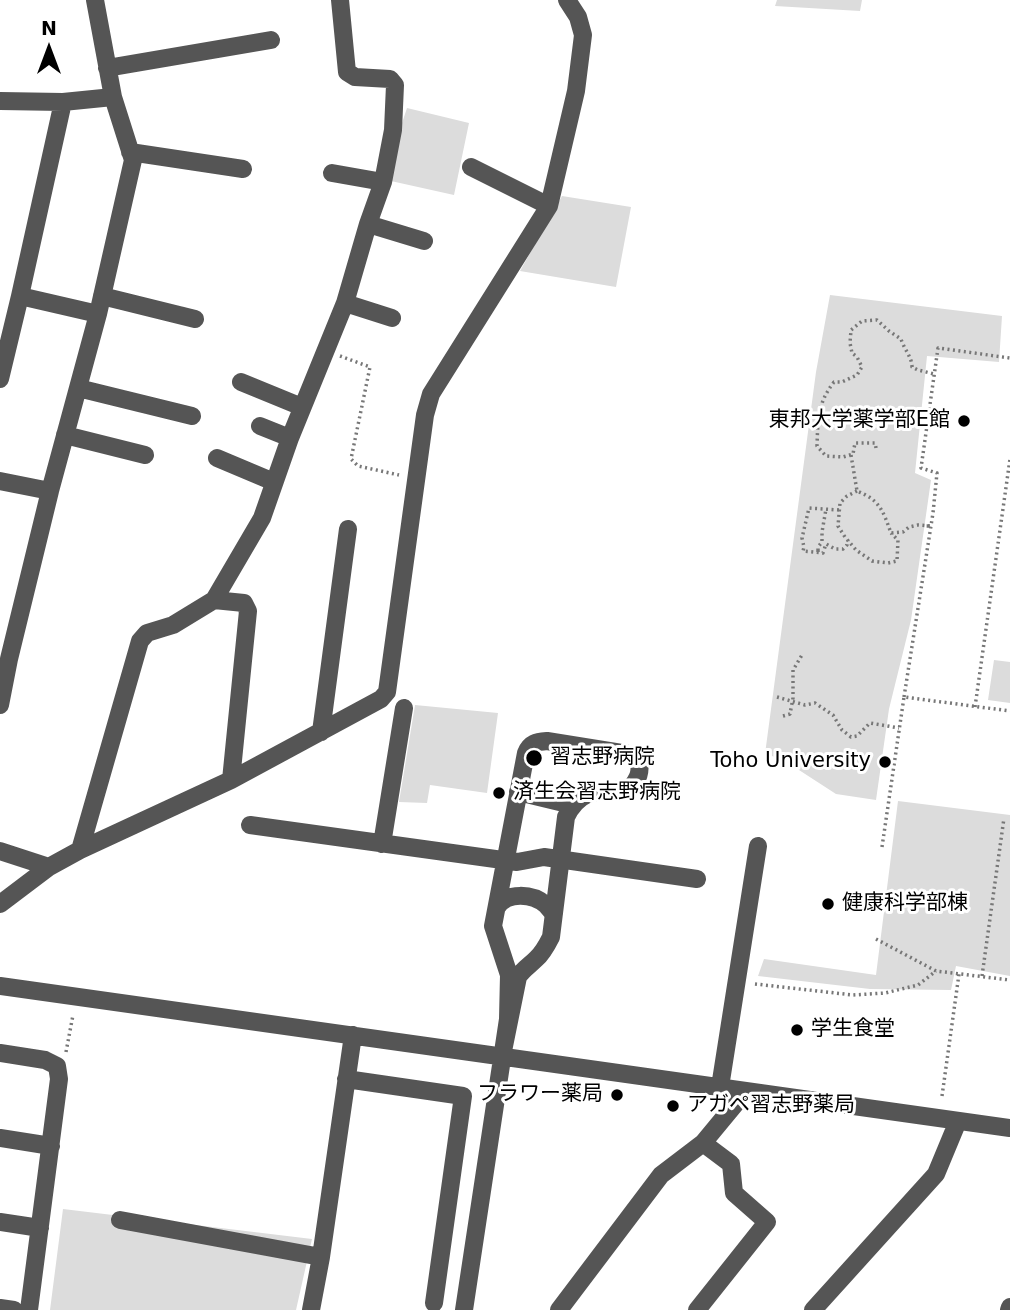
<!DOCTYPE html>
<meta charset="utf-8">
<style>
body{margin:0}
#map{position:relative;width:1010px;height:1310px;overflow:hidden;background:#fff;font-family:"DejaVu Sans",sans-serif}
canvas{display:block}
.north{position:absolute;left:14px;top:14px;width:70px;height:70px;-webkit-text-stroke:5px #fff;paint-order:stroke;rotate:0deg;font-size:19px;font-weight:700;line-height:28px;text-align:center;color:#000}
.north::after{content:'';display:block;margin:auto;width:24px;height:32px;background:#000;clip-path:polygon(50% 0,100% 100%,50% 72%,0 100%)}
</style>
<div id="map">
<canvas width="1010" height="1310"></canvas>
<div class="north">N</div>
</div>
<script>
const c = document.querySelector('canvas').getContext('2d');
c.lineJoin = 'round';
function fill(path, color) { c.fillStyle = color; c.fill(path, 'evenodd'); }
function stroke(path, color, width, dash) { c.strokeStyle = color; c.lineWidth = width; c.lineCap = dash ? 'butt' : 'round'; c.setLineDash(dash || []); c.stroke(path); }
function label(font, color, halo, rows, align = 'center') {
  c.font = font + ' "DejaVu Sans","Noto Sans JP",sans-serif'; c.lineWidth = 6; c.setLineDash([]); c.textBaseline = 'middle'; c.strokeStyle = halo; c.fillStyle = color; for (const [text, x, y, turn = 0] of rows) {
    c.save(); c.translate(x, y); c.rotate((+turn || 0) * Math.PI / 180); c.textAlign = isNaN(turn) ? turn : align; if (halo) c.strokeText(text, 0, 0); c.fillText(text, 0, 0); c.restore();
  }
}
const green = new Path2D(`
 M 777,0 L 862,0 L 860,11 L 775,6 Z
 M 407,108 L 469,123 L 454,195 L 391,181 L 400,129 Z
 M 562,196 L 631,207 L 616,287 L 520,271 Z
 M 830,295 L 1002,316 L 999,362 L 927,356 L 915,473 L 931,480 L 911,620 L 889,709 L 876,800 L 836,794 L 782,759 L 765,754 L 816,372 Z
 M 994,660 L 1010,662 L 1010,703 L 988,700 Z
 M 415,705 L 498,713 L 487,793 L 430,785 L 427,803 L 399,802 Z
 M 898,801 L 1010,815 L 1010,976 L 956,966 L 951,990 L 870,989 L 758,976 L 764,959 L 876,975 Z
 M 63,1209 L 312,1239 L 296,1310 L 50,1310 Z`);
const path = new Path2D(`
 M 340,356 L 370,367 L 351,459 L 358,466 L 399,475
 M 876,448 L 875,443 L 855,443 L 853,454 L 843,457 L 826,456 L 817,446 C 818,420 817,404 834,382 L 842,382 L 857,375 L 862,367 L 857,357 L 852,353 L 850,343 L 851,330 L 862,321 L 877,320 L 889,331 L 901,339 C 904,349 912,357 912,367 L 918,370 L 934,374
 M 851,455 L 857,491 C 880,500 883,511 891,533 L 903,532 L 909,527 L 918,525 L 931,526 L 924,526
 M 857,491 L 847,496 L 840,503 L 838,526 L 845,537 L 856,550 L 872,561 L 888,563 L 897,561 L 898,540 L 891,533
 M 839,510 L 809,508 L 802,538 L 804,547 L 803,551 L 823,553 L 826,544 L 835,549 L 843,549 L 847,545 L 848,540
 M 818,550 L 818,553 L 818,547 L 822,542 L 822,532 L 826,509
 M 777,697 L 805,705 L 815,703 L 833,715 L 842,730 L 851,737 L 857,736 L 870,723 L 899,728
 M 904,697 L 933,513 L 937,473 L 921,468 L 938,348 L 1010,358
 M 975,707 L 1010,459
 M 783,716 L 790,714 L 793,698 L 793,670 L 802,655
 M 882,847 L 904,697 L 1010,711
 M 876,939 L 936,971 L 1010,980
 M 982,976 L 1004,818
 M 755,984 L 853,995 L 885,993 L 918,985 L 936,971
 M 66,1052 L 73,1015
 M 942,1096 L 959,974`);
const minor = new Path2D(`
 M 107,68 L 271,40
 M 0,101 L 63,102 L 113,97
 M 130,152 L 243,169
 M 471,167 L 549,206
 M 332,173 L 383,182
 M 368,224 L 424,241
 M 20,296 L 98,314
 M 102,296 L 195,319
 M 345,303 L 392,318
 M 0,379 L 20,296 L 63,102
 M 241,382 L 302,407
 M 78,388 L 192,416
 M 260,426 L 290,438
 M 65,435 L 145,455
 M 217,458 L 274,482
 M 0,481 L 50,491
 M 214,600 L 244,603 L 248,611 L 231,780
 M 0,705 L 9,659 L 50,491 L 98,314 L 133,160 L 113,97 L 95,0
 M 321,732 L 348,529
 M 518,792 L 572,805
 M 250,825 L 517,862 L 544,857 L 697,879
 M 382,844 L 404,708
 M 80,850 L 140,641 L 147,633 L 173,625 L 214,600 L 262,518 L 290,438 L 345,303 L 368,224 L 383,182 L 393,130 L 395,85 L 390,79 L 355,77 L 347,72 L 340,0
 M 0,851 L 49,867
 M 0,904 L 49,867 L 80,850 L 231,780 L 381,699 L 387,692 L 425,415 L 431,394 L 549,206 L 576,91 L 583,35 L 578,17 L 567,0
 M 497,907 C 507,892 532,893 546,905 C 547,906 553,913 554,914
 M 0,986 L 1010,1128
 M 0,1053 L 45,1060 L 57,1066 L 59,1079 L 29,1310
 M 346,1079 L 463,1096 L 434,1303
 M 720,1087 L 758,846
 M 0,1138 L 51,1146
 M 120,1220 L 321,1257
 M 0,1222 L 40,1228
 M 0,1308 L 14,1310
 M 311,1310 L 321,1257 L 353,1035
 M 464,1310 L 508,1019 L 509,975 L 493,926 L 526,753 C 530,743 536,742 547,741 L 628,754 L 638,759 C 642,772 638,779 630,789 C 601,792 581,786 566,817 L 551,937 C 547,945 543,953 536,959 C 529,966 523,969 518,977 L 502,1056
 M 559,1310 L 661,1175 L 703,1143 L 746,1091
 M 697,1310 L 767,1222 L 734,1193 L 731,1164 L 703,1143
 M 813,1310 L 936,1174 L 958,1121
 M 1009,1310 L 1010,1307`);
const markers = [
 [964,421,7,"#000"],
 [534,758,9,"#000"],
 [885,762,7,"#000"],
 [499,793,7,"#000"],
 [828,904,7,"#000"],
 [797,1030,7,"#000"],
 [617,1095,7,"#000"],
 [673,1106,7,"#000"]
];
const poiNames = [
 ["東邦大学薬学部E館",950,421,"right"],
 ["習志野病院",550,758],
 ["Toho University",871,762,"right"],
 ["済生会習志野病院",513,793],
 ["健康科学部棟",842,904],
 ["学生食堂",811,1030],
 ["フラワー薬局",603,1095,"right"],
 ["アガペ習志野薬局",687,1106]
];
fill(green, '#dcdcdc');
stroke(path, '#777', 3.5, [2, 3.5]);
stroke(minor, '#555', 18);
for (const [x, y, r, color] of markers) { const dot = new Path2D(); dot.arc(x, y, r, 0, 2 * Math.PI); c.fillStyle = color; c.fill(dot); stroke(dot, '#fff', 2.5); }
label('21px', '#000', '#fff', poiNames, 'left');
</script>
